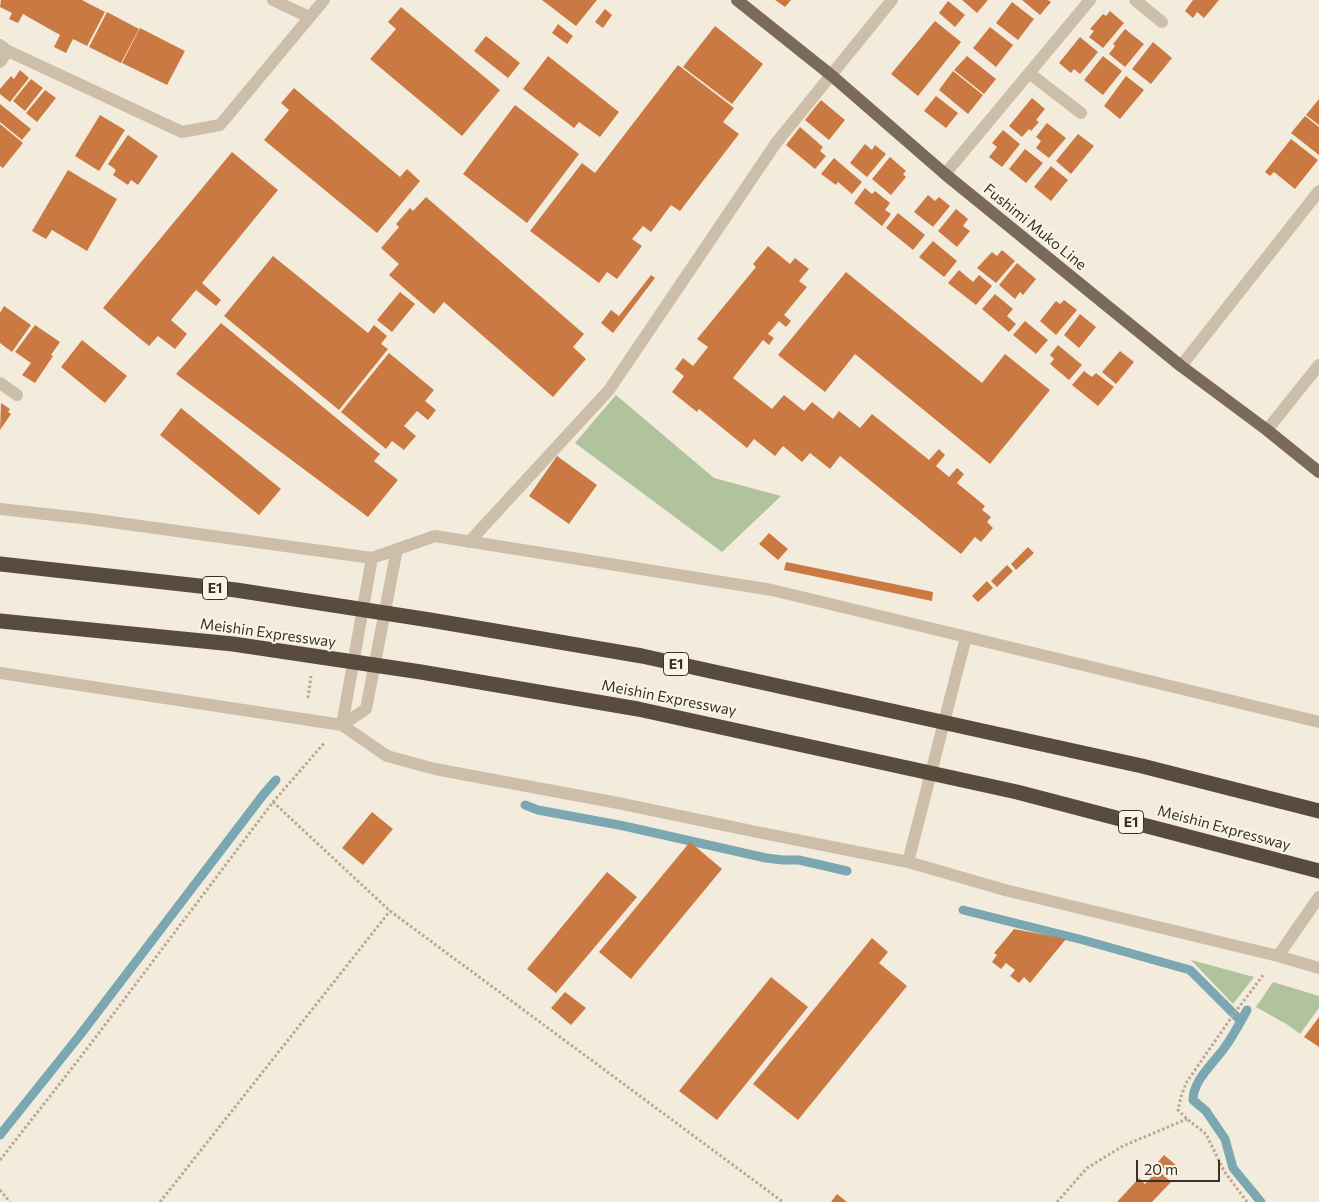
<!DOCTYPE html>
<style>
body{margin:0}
#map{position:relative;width:1319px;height:1202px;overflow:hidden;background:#f3ecdd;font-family:Commissioner,sans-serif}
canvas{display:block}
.scale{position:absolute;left:1136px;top:1160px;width:84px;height:22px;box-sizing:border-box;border:2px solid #393028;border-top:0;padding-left:6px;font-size:15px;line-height:18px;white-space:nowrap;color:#393028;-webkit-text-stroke:4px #fbf5e9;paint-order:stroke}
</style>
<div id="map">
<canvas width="1319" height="1202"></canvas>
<div class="scale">20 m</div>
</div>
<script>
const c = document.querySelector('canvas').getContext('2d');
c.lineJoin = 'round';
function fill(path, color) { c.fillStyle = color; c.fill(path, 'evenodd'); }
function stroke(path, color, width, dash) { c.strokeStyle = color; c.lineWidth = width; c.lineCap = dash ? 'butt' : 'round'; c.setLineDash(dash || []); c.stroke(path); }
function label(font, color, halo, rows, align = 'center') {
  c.font = font + ' Commissioner,sans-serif'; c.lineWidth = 4; c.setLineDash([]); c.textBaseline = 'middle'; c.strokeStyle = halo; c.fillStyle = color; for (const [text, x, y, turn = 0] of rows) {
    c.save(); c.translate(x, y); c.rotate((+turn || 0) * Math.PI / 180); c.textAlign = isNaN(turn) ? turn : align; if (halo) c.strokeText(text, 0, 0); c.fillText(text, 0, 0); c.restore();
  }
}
const green = new Path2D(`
 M 616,395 L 714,478 L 781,496 L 722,552 L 575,443 Z
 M 1191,960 L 1254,977 L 1233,1004 Z
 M 1273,982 L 1319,996 L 1319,1008 L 1300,1034 L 1288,1025 L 1256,1007 Z`);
const stream = new Path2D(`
 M 525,805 L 538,810 L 624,826 L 766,858 L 783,860 L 799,860 L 847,871
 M 963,910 L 1083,940 L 1190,970 L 1241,1021
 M 1247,1010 C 1240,1023 1233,1036 1225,1047 C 1214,1063 1193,1080 1193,1100 L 1206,1111 L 1225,1139 L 1233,1168 L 1261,1202
 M 0,1135 L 80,1035 L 263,795 L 276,780`);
const building = new Path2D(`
 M 1,0 L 82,0 L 105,12 L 87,46 L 73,39 L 66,53 L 54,47 L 60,35 L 23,14 L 18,23 L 9,19 L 12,13 L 0,7 Z
 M 542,0 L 597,0 L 576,26 Z
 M 775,0 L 791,0 L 785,7 Z
 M 962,0 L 988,0 L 977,13 Z
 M 1022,0 L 1048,0 L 1051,2 L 1040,15 Z
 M 1193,0 L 1219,0 L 1204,18 L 1197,12 L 1193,18 L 1185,11 Z
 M 948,1 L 965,15 L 955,27 L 939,13 Z
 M 1012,2 L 1034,19 L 1018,40 L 996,23 Z
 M 401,7 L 500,90 L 462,136 L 370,59 L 396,29 L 388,22 Z
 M 605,9 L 612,15 L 603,28 L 595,22 Z
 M 1110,11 L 1124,23 L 1103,48 L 1089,37 L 1094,31 L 1090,29 L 1103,14 L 1106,16 Z
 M 107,12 L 139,29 L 121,63 L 89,47 Z
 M 935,21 L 961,42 L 918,96 L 891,74 Z
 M 558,24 L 573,36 L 567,44 L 552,33 Z
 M 715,26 L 763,64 L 732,104 L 683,67 Z
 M 990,27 L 1013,45 L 996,67 L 973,48 Z
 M 140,28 L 185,51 L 167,85 L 122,63 Z
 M 1125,29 L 1144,44 L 1125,67 L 1109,54 L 1115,46 L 1113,44 Z
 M 486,36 L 520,63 L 508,78 L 474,51 Z
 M 1080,37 L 1098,52 L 1080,74 L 1074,69 L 1071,73 L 1059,63 Z
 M 1153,42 L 1172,58 L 1151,84 L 1132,69 Z
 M 548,56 L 619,112 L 600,137 L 579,122 L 574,128 L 523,89 Z
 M 967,56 L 996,79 L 984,94 L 954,70 Z
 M 1103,56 L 1122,71 L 1103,95 L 1084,80 Z
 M 678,65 L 734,108 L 723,122 L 739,134 L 680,211 L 671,205 L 651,232 L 643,226 L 632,239 L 642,246 L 617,279 L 607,272 L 599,283 L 530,231 L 582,163 L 595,173 Z
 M 20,70 L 29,78 L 10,102 L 0,94 L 0,89 L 11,76 L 14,79 Z
 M 953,71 L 983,95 L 968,114 L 939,90 Z
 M 1126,76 L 1144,90 L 1120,119 L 1104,106 Z
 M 31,79 L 43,88 L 25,111 L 13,101 Z
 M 294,88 L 400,177 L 407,169 L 420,181 L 377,233 L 264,140 L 289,110 L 281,103 Z
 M 45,90 L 56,98 L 37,122 L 26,113 Z
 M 936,96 L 958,113 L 946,128 L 924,111 Z
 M 1032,98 L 1045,109 L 1036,120 L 1039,122 L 1031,131 L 1029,129 L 1022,137 L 1009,126 Z
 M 1319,99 L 1319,125 L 1306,115 Z
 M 821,100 L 845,120 L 829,140 L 805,120 Z
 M 0,104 L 31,129 L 22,140 L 0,122 Z
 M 515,105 L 579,154 L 527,223 L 463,174 Z
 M 100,115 L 125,130 L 99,171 L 75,156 Z
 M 1305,116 L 1319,127 L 1319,155 L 1291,133 Z
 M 1047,123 L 1066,138 L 1049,158 L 1036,148 L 1041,141 L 1036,137 Z
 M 0,124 L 23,143 L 3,168 L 0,166 Z
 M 800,127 L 823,147 L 820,151 L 826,156 L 815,169 L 786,145 Z
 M 1003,130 L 1020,144 L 1002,167 L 989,157 L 997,147 L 992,143 Z
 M 1078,134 L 1094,146 L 1071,174 L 1056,161 Z
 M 128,135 L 158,156 L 138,185 L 131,180 L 128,185 L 113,175 L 116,170 L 108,164 Z
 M 1291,139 L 1318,160 L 1295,189 L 1274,172 L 1270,176 L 1265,172 Z
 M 865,144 L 872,150 L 875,145 L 886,154 L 867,177 L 850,163 Z
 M 1025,149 L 1043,163 L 1026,183 L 1009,169 Z
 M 232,152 L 278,190 L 202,283 L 221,300 L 216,306 L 196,290 L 171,320 L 187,334 L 175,349 L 158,336 L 149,346 L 103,308 Z
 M 890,157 L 906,171 L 903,174 L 906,177 L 891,195 L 872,179 Z
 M 834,158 L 862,182 L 852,194 L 838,182 L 836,185 L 821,174 Z
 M 1051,166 L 1068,180 L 1051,201 L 1034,187 Z
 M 68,170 L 117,199 L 87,251 L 52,230 L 46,239 L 32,231 Z
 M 865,188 L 872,194 L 875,191 L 890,203 L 885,210 L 891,214 L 882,226 L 854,203 Z
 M 928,195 L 935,201 L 939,197 L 950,206 L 933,227 L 914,212 Z
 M 426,197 L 584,334 L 573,347 L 586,359 L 553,397 L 444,302 L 434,314 L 389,275 L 399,264 L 381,248 L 399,227 L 396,224 L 410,208 L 413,211 Z
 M 956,209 L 968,219 L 963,226 L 970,231 L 957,247 L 938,231 Z
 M 898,213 L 925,235 L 913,250 L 886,228 Z
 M 933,241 L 957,261 L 944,277 L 919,257 Z
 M 768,246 L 790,264 L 795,258 L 809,269 L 799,281 L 807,287 L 784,315 L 791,321 L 786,327 L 779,321 L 768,334 L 774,338 L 769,345 L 763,340 L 733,378 L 772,409 L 784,395 L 804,411 L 812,402 L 833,419 L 839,411 L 860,428 L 872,414 L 929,460 L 939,449 L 945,455 L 936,466 L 949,477 L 957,468 L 964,474 L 957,483 L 985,506 L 982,510 L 991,517 L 987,522 L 993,528 L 981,542 L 975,537 L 961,554 L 840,456 L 830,469 L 810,453 L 802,462 L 783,446 L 775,456 L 754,439 L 747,448 L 699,409 L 697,412 L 672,392 L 684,376 L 675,369 L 683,358 L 693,366 L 708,347 L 697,339 L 756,267 L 753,264 Z
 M 1002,250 L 1015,261 L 996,283 L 977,268 L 992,252 L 997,256 Z
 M 273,256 L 368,333 L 374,325 L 387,336 L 381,344 L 388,349 L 339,410 L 224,316 Z
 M 1017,263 L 1036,279 L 1023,295 L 1020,292 L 1015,299 L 999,285 Z
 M 959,270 L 973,282 L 979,275 L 992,286 L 976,305 L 948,283 Z
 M 846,272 L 982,383 L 1005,354 L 1050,390 L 990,464 L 855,354 L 825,392 L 778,355 Z
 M 651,275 L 655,278 L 613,333 L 601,323 L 611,310 L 619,316 Z
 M 400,292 L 415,304 L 392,332 L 377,320 Z
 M 995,294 L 1013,309 L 1007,316 L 1016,324 L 1009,332 L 982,309 Z
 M 1064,300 L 1077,310 L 1056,335 L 1040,321 L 1056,301 L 1060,304 Z
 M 4,306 L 31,325 L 12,352 L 0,343 L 0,313 Z
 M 1080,314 L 1096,327 L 1079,348 L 1064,335 Z
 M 1025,321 L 1048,340 L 1036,354 L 1013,335 Z
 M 221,323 L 380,454 L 374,461 L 398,480 L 368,517 L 176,374 Z
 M 35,325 L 60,342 L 51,355 L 53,356 L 35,383 L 22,375 L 31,363 L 15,352 Z
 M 82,340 L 127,376 L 105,403 L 61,367 Z
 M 1058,345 L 1082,365 L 1069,380 L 1050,364 L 1054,359 L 1050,355 Z
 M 1120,351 L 1134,362 L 1116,384 L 1102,372 Z
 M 389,353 L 434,390 L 425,401 L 436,410 L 428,420 L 417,411 L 404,426 L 416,436 L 404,450 L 392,441 L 386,449 L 341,412 Z
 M 1084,371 L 1092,377 L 1096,373 L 1114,387 L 1098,406 L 1072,385 Z
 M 1,403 L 10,409 L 8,412 L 11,414 L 0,430 Z
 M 181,408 L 281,489 L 259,515 L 160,435 Z
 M 557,456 L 597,485 L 569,524 L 529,496 Z
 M 769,533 L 788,549 L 778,560 L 759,544 Z
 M 1028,547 L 1034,553 L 1016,570 L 1011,564 Z
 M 786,562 L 933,592 L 932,601 L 784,570 Z
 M 1007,565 L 1013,571 L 997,587 L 991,581 Z
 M 987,581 L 993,588 L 978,602 L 972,596 Z
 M 372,812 L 393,829 L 363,865 L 342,848 Z
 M 690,842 L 722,869 L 631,979 L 599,952 Z
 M 607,872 L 637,897 L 556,993 L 527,969 Z
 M 1014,929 L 1066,939 L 1030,983 L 1024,977 L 1019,983 L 1010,976 L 1015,970 L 1006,963 L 1001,969 L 992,962 L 997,955 L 994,953 Z
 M 872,938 L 888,952 L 879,963 L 907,986 L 798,1120 L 753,1084 Z
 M 771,977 L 808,1007 L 717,1120 L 679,1091 Z
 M 565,992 L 586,1008 L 571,1025 L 551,1008 Z
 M 1319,1017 L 1319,1047 L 1304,1037 Z
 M 1164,1155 L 1177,1166 L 1171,1174 L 1157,1163 Z
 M 1158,1170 L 1171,1182 L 1152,1202 L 1117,1202 L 1139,1178 L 1145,1184 Z
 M 837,1194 L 847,1202 L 831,1202 Z`);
const path = new Path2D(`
 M 308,698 L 311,676
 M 273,802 L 390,911 L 783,1202
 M 0,1160 L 83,1054 L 273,802 L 325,742
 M 0,1190 L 10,1202
 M 160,1202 L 390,911
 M 1057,1202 L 1087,1168 L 1123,1146 L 1187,1119
 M 1247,1202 L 1224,1171 L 1206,1134 L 1187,1119 L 1178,1110 L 1181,1097 L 1186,1083 L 1231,1018 L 1264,974`);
const minor = new Path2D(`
 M 273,0 L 309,17
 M 1135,0 L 1162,22
 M 0,45 L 8,51 L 182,132 L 220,125 L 324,0
 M 0,62 L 8,51
 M 1029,73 L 1081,113
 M 945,174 L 1090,0
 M 1181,366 L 1319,191
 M 0,383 L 17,395
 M 1267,430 L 1319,365
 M 0,509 L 90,519 L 372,558 L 435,536 L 772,590 L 1319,722
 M 469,542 L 609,390 L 776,143 L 892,0
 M 0,673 L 342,725 L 387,756 L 435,769 L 618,803 L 757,832 L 908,862 L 1005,890 L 1278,956 L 1319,968
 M 342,725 L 366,709 L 397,549
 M 342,725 L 372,558
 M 908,862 L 966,637
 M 1278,956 L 1319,897`);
const major = new Path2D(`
 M 737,0 L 831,75 L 945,174 L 1181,366 L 1267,430 L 1319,472`);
const highway = new Path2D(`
 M 0,564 L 236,590 L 430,620 L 642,656 L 1142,766 L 1319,811
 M 0,621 L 233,644 L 421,672 L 638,709 L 1017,792 L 1319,871`);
const shields = [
 [215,588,25],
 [676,664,25],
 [1131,822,25]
];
const shieldNames = [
 ["E1",215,588],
 ["E1",676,664],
 ["E1",1131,822]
];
const streetNames = [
 ["Fushimi Muko Line",1035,227,39],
 ["Meishin Expressway",268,633,8],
 ["Meishin Expressway",669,698,11],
 ["Meishin Expressway",1224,828,15]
];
fill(green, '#b0c39c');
stroke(stream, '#7aa7b2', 9);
fill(building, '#cb7943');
stroke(path, '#b8a892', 3, [2.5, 2.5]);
stroke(minor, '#ccbea8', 12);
stroke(major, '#7b6a59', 12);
stroke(highway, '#5a4b3f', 15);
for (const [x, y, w] of shields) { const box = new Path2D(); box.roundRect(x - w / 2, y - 11.5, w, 23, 4); c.fillStyle = '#fbf5e9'; c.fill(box); stroke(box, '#393028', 1); }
label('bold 14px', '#393028', null, shieldNames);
label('15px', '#393028', '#fbf5e9', streetNames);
</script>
